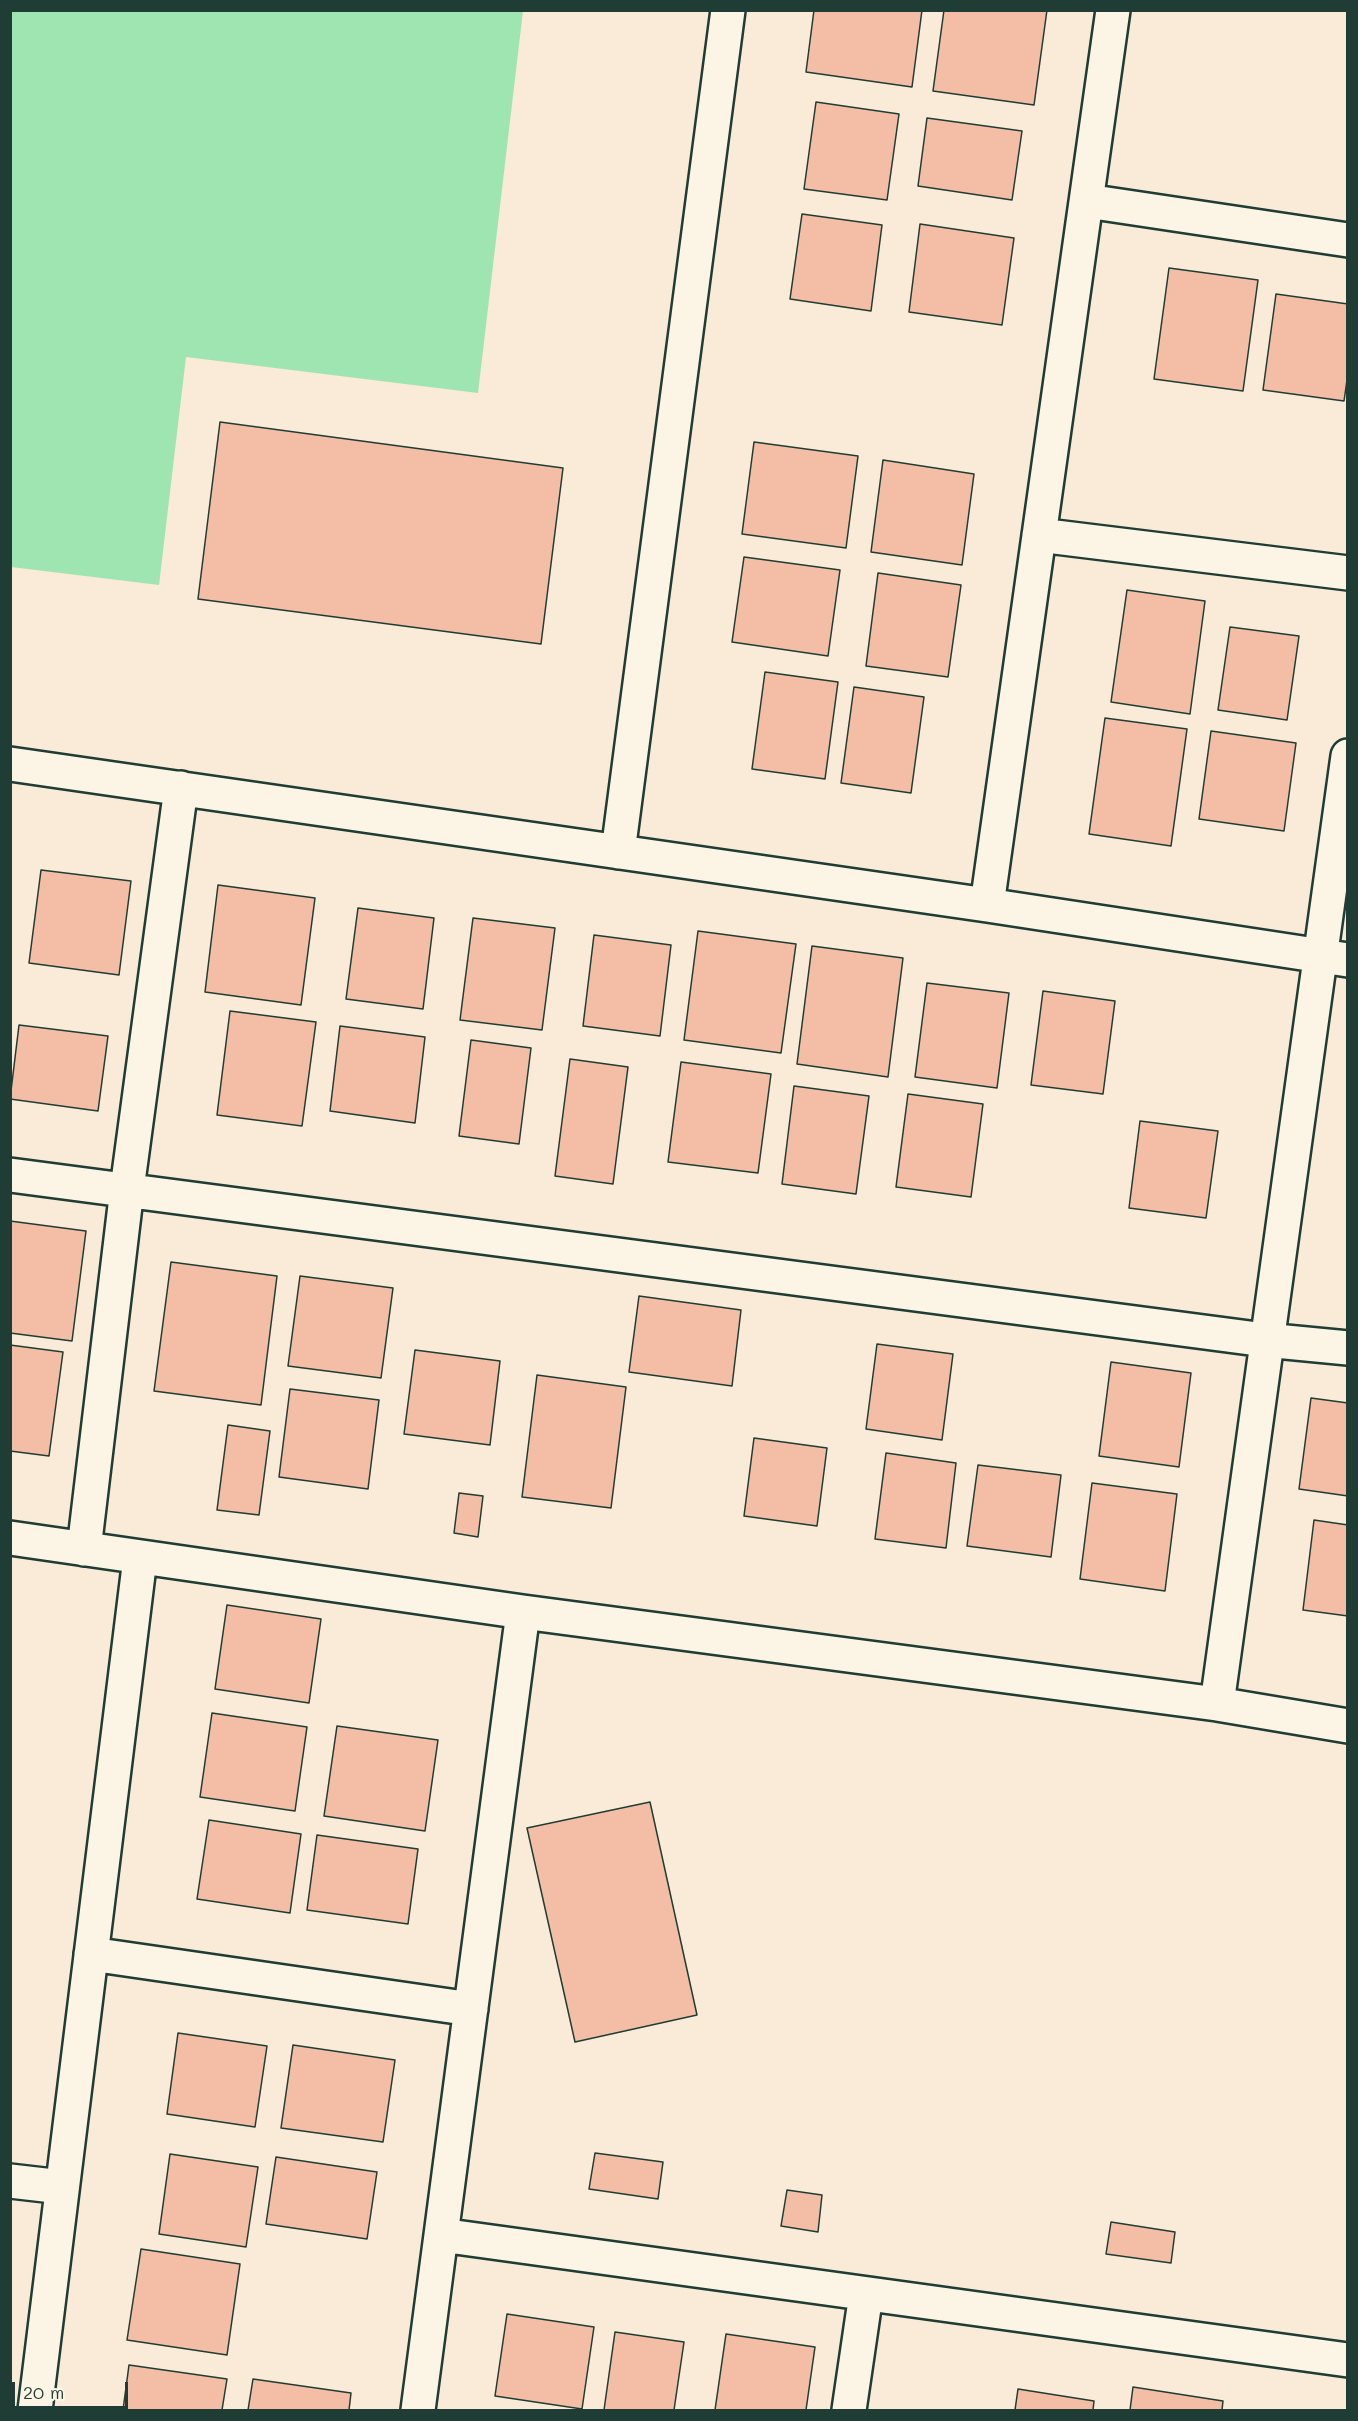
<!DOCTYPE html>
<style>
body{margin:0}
#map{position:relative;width:1358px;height:2421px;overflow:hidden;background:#faead8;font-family:Mali,sans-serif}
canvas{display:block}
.frame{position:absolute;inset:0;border:12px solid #1f3d34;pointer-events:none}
.scale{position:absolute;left:12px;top:2382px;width:116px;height:27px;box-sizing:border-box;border:3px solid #1f3d34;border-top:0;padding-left:8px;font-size:18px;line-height:21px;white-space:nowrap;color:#1f3d34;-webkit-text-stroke:4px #fcf5e5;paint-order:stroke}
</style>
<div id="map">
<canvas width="1358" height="2421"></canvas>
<div class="frame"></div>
<div class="scale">20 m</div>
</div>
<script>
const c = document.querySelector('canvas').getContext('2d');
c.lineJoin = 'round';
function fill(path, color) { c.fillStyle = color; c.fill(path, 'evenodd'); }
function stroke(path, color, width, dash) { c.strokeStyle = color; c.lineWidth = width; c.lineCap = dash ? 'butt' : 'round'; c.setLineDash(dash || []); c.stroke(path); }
const green = new Path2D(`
 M 11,10 L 523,11 L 478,393 L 186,357 L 159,585 L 11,567 Z`);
const building = new Path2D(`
 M 814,10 L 922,10 L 912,87 L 806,72 Z
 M 944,10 L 1047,10 L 1034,105 L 933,91 Z
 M 816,102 L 899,114 L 887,200 L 804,189 Z
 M 927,118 L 1022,131 L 1012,200 L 918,186 Z
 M 802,214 L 882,225 L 871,311 L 790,299 Z
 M 920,224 L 1014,238 L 1002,325 L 909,312 Z
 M 1169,268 L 1258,280 L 1243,391 L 1154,379 Z
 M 1276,294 L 1348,304 L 1348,373 L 1344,401 L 1263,390 Z
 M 220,422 L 563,468 L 541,644 L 198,599 Z
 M 754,442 L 858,456 L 846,548 L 742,534 Z
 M 883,460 L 974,474 L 962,565 L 871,552 Z
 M 744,557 L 840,570 L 828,656 L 732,642 Z
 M 878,573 L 961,585 L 948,677 L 866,666 Z
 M 1127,590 L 1205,601 L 1190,714 L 1111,702 Z
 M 1230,627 L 1299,636 L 1287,720 L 1218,710 Z
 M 765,672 L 838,682 L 825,779 L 752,769 Z
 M 854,687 L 924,697 L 911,793 L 841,783 Z
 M 1105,718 L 1187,729 L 1171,846 L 1089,834 Z
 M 1211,731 L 1296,743 L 1284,831 L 1199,819 Z
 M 41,870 L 131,881 L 119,975 L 29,963 Z
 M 218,885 L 315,898 L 301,1005 L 205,992 Z
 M 358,908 L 434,918 L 423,1009 L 346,999 Z
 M 473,918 L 555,928 L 542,1030 L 460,1020 Z
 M 698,931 L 796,944 L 781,1053 L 684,1040 Z
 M 594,935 L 671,945 L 660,1036 L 583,1026 Z
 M 812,946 L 903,958 L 888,1077 L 797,1064 Z
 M 927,983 L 1009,993 L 997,1088 L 915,1077 Z
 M 1043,991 L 1115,1001 L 1103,1094 L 1031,1085 Z
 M 230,1011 L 316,1022 L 302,1126 L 217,1115 Z
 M 19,1025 L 108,1036 L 98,1111 L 10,1099 Z
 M 340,1026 L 425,1037 L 415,1123 L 330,1111 Z
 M 471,1040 L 531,1048 L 519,1144 L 459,1136 Z
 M 570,1059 L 628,1067 L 613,1184 L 555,1176 Z
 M 681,1062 L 771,1074 L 758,1173 L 668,1162 Z
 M 794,1086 L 869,1096 L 856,1194 L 782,1184 Z
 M 908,1094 L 983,1104 L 971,1197 L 896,1187 Z
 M 1140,1121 L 1218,1131 L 1206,1218 L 1129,1208 Z
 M 10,1221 L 86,1231 L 72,1341 L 10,1333 Z
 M 171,1262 L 277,1276 L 261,1405 L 154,1391 Z
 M 300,1276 L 393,1288 L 381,1378 L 288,1366 Z
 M 639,1296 L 741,1310 L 732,1386 L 629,1372 Z
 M 877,1344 L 953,1354 L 942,1440 L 866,1429 Z
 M 10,1345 L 63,1352 L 49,1456 L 10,1451 Z
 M 415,1350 L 500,1361 L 490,1445 L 404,1434 Z
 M 1111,1362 L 1191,1373 L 1179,1467 L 1099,1456 Z
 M 537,1375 L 626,1387 L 611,1508 L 522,1497 Z
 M 290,1389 L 379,1400 L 368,1489 L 279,1477 Z
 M 1311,1398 L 1348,1403 L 1348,1496 L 1299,1489 Z
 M 228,1425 L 270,1431 L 259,1515 L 217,1510 Z
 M 754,1438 L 827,1448 L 817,1526 L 744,1516 Z
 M 886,1453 L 956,1463 L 946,1548 L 875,1539 Z
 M 978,1465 L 1061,1475 L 1051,1557 L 967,1546 Z
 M 1092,1483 L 1177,1494 L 1165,1591 L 1080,1579 Z
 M 459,1493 L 483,1496 L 478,1537 L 454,1533 Z
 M 1314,1520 L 1348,1525 L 1348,1616 L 1303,1610 Z
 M 227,1605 L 321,1619 L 309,1703 L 215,1689 Z
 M 212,1713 L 307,1727 L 295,1811 L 200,1797 Z
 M 337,1726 L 438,1740 L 425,1831 L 324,1816 Z
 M 650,1802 L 697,2015 L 575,2042 L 527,1828 Z
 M 209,1820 L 301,1834 L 290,1913 L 197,1899 Z
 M 317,1835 L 418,1849 L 408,1924 L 307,1910 Z
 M 178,2033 L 267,2046 L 255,2127 L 167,2114 Z
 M 293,2045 L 395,2060 L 383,2142 L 281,2128 Z
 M 595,2153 L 663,2162 L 658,2199 L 589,2189 Z
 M 170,2154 L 258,2167 L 246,2247 L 159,2234 Z
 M 276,2157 L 377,2172 L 367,2239 L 266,2224 Z
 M 787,2190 L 822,2195 L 818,2232 L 781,2226 Z
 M 1111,2222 L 1175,2232 L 1171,2263 L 1106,2254 Z
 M 141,2249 L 240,2264 L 227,2355 L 127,2340 Z
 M 507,2314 L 594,2327 L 582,2409 L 495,2396 Z
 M 615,2332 L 684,2342 L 674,2410 L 604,2410 Z
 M 726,2334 L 815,2347 L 806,2410 L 715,2410 Z
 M 129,2365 L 227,2379 L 222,2410 L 123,2410 Z
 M 253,2379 L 351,2393 L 349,2410 L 248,2410 Z
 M 1133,2387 L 1223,2401 L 1222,2410 L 1130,2410 Z
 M 1018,2389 L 1094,2401 L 1093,2410 L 1015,2410 Z`);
const minor = new Path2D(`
 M 1087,201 L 1348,240
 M 1039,535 L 1348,573
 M 10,764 L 987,905 L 1348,960
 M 618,852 L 728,10
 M 987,905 L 1113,10
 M 10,1175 L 1265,1340 L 1348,1348
 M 10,1538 L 523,1612 L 1217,1704 L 1348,1726
 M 84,1549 L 127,1189 L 181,788
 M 1217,1704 L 1348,756
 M 91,1954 L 471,2009
 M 10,2181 L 62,2187
 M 441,2235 L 1348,2360
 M 35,2410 L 140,1558
 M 418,2410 L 523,1612
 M 849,2410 L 866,2294`);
fill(green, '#9fe5b1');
fill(building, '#f3bea5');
stroke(building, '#1f3d34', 1.5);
stroke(minor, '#1f3d34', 38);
stroke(minor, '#fcf5e5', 33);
</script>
